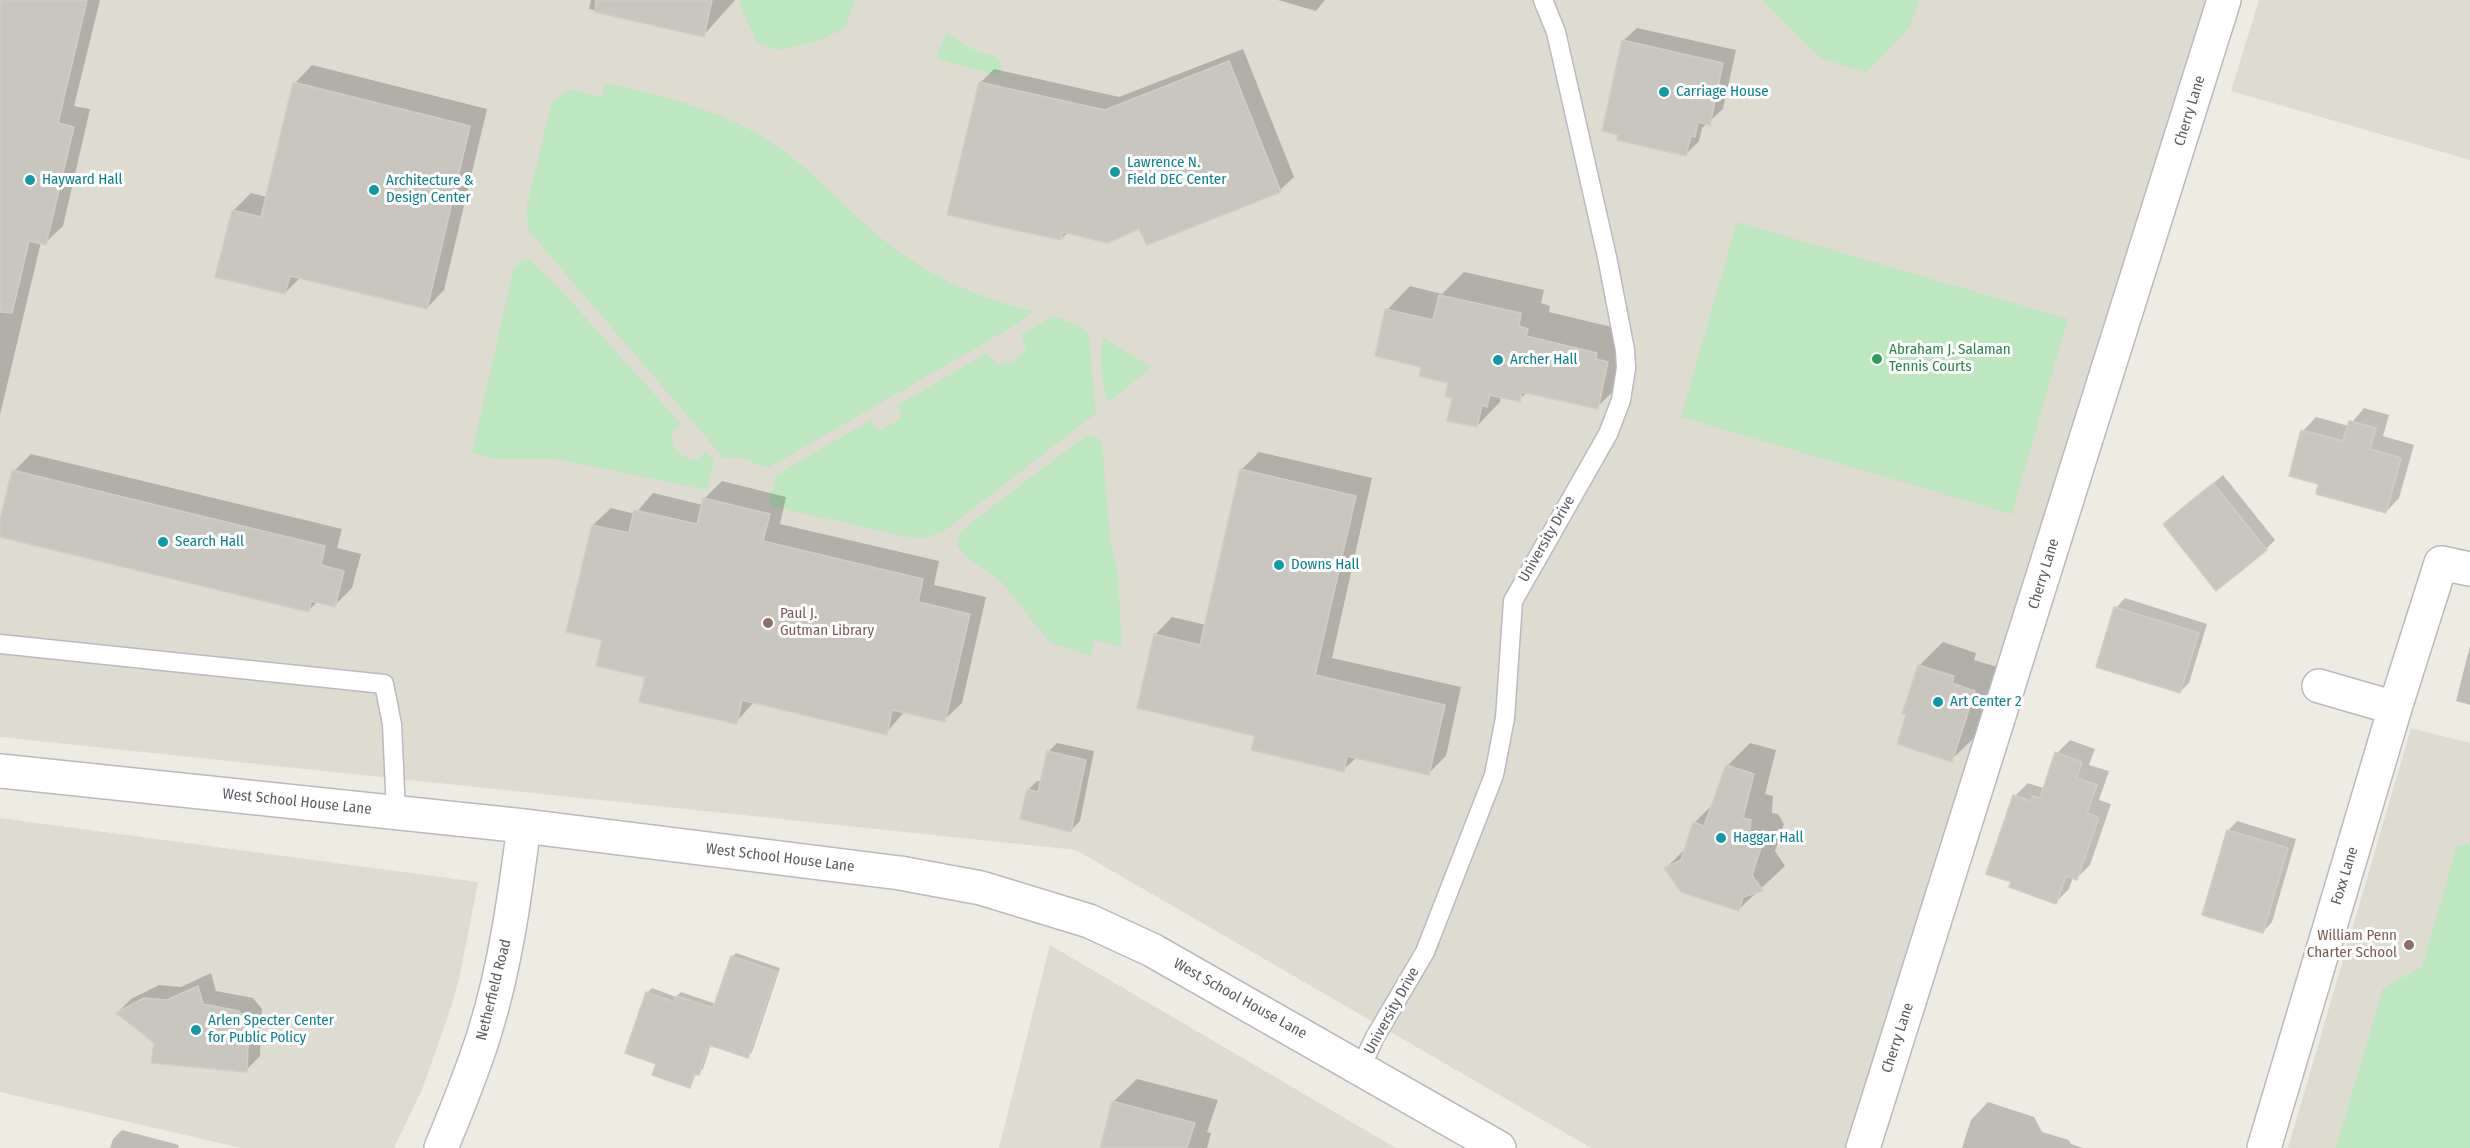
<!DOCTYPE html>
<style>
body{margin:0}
canvas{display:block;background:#eeece2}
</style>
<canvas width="2470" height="1148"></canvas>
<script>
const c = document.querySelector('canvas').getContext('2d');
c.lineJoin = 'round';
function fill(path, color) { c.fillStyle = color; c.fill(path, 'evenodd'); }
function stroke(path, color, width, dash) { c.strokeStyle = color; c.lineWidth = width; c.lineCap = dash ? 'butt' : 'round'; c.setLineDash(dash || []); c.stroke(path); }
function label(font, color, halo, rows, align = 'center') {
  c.font = font + ' "Fira Sans Condensed",sans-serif'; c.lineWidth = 6; c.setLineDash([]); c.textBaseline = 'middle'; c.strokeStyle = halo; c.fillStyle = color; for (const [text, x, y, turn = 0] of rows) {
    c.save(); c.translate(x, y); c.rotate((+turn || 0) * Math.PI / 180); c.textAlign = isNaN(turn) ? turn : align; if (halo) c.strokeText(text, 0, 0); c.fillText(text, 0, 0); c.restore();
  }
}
const education = new Path2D(`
 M 0,0 L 2218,0 L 1860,1148 L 1591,1148 L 1076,850 L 0,737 Z
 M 2259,0 L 2470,0 L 2470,160 L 2231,91 Z
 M 2411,728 L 2470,743 L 2470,1148 L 2288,1148 Z
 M 0,818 L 478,882 L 459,980 L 450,1010 L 422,1090 L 394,1148 L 241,1148 L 0,1092 Z
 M 1050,945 L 1396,1148 L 999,1148 Z`);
const green = new Path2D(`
 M 740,0 L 855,0 L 845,28 L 819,41 L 777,50 L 757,42 L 742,10 Z
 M 1762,0 L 1920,0 L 1909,28 L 1866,73 L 1821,58 Z
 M 947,33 L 972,49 L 998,58 L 1001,66 L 1000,76 L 950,63 L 936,56 Z
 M 605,83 C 667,96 727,111 780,148 C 811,170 836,199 865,224 C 914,269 968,296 1033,311 L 1019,323 L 768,468 L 742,458 L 724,458 L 529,231 L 526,209 L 552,102 L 570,89 L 602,97 Z
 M 1737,222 L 2068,319 L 2012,514 L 1681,417 Z
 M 528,259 L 556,285 L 681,424 L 672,433 C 670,447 680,454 690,460 L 699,459 L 706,451 L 714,461 L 707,490 L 557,459 L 493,459 L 472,452 L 513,271 L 518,263 Z
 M 1054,316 L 1081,327 L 1089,334 L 1096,413 L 944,531 L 927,537 L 907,537 L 772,506 L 769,501 L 776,475 L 871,420 L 879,431 L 900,420 L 902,417 L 898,405 L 987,353 L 997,365 L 1016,360 L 1026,349 L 1021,335 Z
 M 1104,338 L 1151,367 L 1109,402 C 1102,394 1098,348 1104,338 Z
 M 1086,436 L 1097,437 L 1102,445 L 1110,536 L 1118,578 L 1122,647 L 1094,640 L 1091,656 L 1052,643 L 1046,638 L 1002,582 L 965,556 L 957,545 L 959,535 L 968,525 Z
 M 2470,844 L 2470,1148 L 2336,1148 L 2383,988 L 2422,967 L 2457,846 Z`);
const shadow = new Path2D(`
 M 0,0 L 100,0 L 74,106 L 90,109 L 63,226 L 45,243 L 41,242 L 0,415 Z
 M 591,0 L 735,0 L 703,36 L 589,9 Z
 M 1278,0 L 1325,0 L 1316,11 Z
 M 1637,28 L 1736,50 L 1723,109 L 1702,128 L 1699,141 L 1686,154 L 1623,41 Z
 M 1243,49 L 1294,177 L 1280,190 L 1140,227 L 1068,232 L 1061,239 L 949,214 L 981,82 L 994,69 L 1119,97 Z
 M 312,65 L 487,109 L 444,290 L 427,308 L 301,277 L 285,293 L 233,211 L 251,193 L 267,197 L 295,83 Z
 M 1464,272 L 1544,290 L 1541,303 L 1550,306 L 1549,312 L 1620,329 L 1621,384 L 1597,407 L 1528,391 L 1519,400 L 1501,396 L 1500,402 L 1477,426 L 1454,397 L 1450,382 L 1423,365 L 1387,310 L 1410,286 L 1442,294 Z
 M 2364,408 L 2389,415 L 2383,436 L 2414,445 L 2399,498 L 2386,512 L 2320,483 L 2303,431 L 2316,417 L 2349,426 Z
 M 1259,452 L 1372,478 L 1332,658 L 1461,687 L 1446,756 L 1428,774 L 1357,757 L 1343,770 L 1256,735 L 1155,635 L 1172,617 L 1206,625 L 1242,469 Z
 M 31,454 L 342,529 L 337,548 L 361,554 L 352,588 L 335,605 L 318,601 L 308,611 L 0,536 L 14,471 Z
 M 2223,475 L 2275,540 L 2266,549 L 2165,524 Z
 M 722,481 L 786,497 L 780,524 L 939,561 L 934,585 L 986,597 L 962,703 L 944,720 L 905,711 L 886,733 L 754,702 L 736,722 L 646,676 L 604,639 L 593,525 L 611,508 L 635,514 L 653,493 L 703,505 L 704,499 Z
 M 2125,598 L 2207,624 L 2189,683 L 2180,692 L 2116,608 Z
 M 1943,642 L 1976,653 L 1974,660 L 1997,667 L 1975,737 L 1951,760 L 1919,666 Z
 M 2470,646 L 2470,705 L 2456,701 Z
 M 2070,740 L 2095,749 L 2089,765 L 2109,771 L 2099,800 L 2111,804 L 2090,865 L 2077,878 L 2073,877 L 2069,889 L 2056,902 L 2012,881 L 2015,796 L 2028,783 L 2043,788 L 2046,784 L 2057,753 Z
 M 1057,743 L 1094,751 L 1080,821 L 1071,830 L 1028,790 L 1037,781 L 1042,782 L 1048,752 Z
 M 1750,743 L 1776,750 L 1765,794 L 1773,796 L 1772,813 L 1778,814 L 1784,824 L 1775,851 L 1785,866 L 1739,909 L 1666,868 L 1686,848 L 1694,823 L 1714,803 L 1727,766 Z
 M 2237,821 L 2296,839 L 2272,922 L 2263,932 L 2228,831 Z
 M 736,953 L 780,968 L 752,1052 L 747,1056 L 711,1044 L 703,1069 L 697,1073 L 689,1087 L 658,1063 L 647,993 L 652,988 L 676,997 L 681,992 L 716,1004 L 732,957 Z
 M 211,973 L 216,991 L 253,998 L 262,1009 L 260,1056 L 246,1070 L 155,1043 L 118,1012 L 131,999 L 159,985 L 181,987 Z
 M 1137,1079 L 1218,1100 L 1207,1132 L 1211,1133 L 1207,1148 L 1101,1148 L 1113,1102 Z
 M 1988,1102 L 2034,1117 L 2042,1132 L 2069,1140 L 2071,1144 L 2083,1148 L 1962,1148 L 1971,1120 Z
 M 122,1130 L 179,1145 L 178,1148 L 110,1148 L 113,1139 Z`);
const building = new Path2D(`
 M 0,0 L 87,0 L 58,123 L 74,127 L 46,245 L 29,241 L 12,313 L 0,312 Z
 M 596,0 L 712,0 L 704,37 L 595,12 Z
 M 1622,40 L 1723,63 L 1710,125 L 1698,122 L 1695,137 L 1691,136 L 1686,156 L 1617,140 L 1618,135 L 1602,131 Z
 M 1229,61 L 1281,192 L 1147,245 L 1139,229 L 1107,243 L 1063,232 L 1061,240 L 947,215 L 979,82 L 1105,110 Z
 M 293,82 L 470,126 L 427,309 L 290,276 L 285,294 L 215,277 L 232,210 L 261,217 Z
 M 1439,295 L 1521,313 L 1519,326 L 1528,329 L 1526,336 L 1597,353 L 1596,359 L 1608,362 L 1598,409 L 1522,392 L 1520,402 L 1490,395 L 1487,407 L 1482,405 L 1477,427 L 1447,421 L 1452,398 L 1445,397 L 1448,383 L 1419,376 L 1421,367 L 1375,356 L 1385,309 L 1433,320 Z
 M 2349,421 L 2376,428 L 2370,449 L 2401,458 L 2386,513 L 2316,494 L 2318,484 L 2289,476 L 2301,430 L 2343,441 Z
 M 1240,469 L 1356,496 L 1315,675 L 1445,705 L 1429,775 L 1347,756 L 1344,772 L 1251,750 L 1255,736 L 1137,708 L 1154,634 L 1200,645 Z
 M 12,470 L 325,546 L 321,565 L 344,571 L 335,607 L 311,601 L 309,612 L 0,537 L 0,520 Z
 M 2213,483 L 2267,550 L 2216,591 L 2163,524 Z
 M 703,498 L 770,514 L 763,541 L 923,579 L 918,602 L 970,614 L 945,722 L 892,710 L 887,735 L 742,700 L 737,724 L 639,702 L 645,677 L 596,666 L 602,640 L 566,632 L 592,525 L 629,533 L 634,510 L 697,524 Z
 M 2114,607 L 2199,633 L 2180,693 L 2096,667 Z
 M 1918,665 L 1954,676 L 1952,683 L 1975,691 L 1952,762 L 1897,744 L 1906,715 L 1902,714 Z
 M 1047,751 L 1086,760 L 1071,832 L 1020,819 L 1027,789 L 1038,792 Z
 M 2055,752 L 2082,762 L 2077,778 L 2097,785 L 2087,813 L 2099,818 L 2077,880 L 2066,876 L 2056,904 L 2009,887 L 2011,882 L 1986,874 L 2013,795 L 2031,801 L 2033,796 L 2040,798 Z
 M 1726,765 L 1754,774 L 1743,818 L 1751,820 L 1749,836 L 1754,837 L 1761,848 L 1752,875 L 1763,891 L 1743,897 L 1739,911 L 1681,892 L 1664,868 L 1681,860 L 1693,822 L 1704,826 Z
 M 2227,830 L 2288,848 L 2263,933 L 2202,915 Z
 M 731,956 L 777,972 L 748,1058 L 709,1045 L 699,1075 L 695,1074 L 690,1088 L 652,1075 L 656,1064 L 625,1053 L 646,992 L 674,1002 L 676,996 L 713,1008 Z
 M 198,986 L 203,1004 L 239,1011 L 249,1023 L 247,1072 L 151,1063 L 154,1043 L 116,1013 L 144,998 L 167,1000 Z
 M 1112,1101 L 1195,1123 L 1187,1148 L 1100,1148 Z`);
const lane = new Path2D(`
 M 0,644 L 384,684 L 392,724 L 396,812
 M 1361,1067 L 1375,1037 L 1425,952 L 1494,775 L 1505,718 L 1513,601 L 1608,434 L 1621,400 L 1626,368 L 1625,350 L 1607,257 L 1556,32 L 1543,0`);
const street = new Path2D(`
 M 2319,686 L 2395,708
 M 0,771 L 524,826 L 900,873 L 981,888 L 1089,921 L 1152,950 L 1499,1148
 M 441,1148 C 457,1109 474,1069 486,1028 C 506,963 515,894 524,826
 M 1863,1148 L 2224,0
 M 2264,1148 L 2395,708 L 2441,563 L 2470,569`);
const markers = [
 [1664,92,6,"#0f9aa8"],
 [1115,172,6,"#0f9aa8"],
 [30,180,6,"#0f9aa8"],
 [374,190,6,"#0f9aa8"],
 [1877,359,6,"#2e9e5b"],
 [1498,360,6,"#0f9aa8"],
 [163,542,6,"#0f9aa8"],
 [1279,565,6,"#0f9aa8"],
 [768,623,6,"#8d6e63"],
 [1938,702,6,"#0f9aa8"],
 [1721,838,6,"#0f9aa8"],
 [2409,945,6,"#8d6e63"],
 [196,1030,6,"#0f9aa8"]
];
const cultureNames = [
 ["Carriage House",1676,92],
 ["Lawrence N.",1127,163],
 ["Field DEC Center",1127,180],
 ["Hayward Hall",42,180],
 ["Architecture &",386,181],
 ["Design Center",386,198],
 ["Archer Hall",1510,360],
 ["Search Hall",175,542],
 ["Downs Hall",1291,565],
 ["Art Center 2",1950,702],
 ["Haggar Hall",1733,838],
 ["Arlen Specter Center",208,1021],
 ["for Public Policy",208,1038]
];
const streetNames = [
 ["Cherry Lane",2190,111,-73],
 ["University Drive",1547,539,-60],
 ["Cherry Lane",2044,574,-73],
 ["West School House Lane",297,802,6],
 ["West School House Lane",780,858,7],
 ["Foxx Lane",2345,876,-73],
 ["Netherfield Road",494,990,-76],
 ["West School House Lane",1240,999,29],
 ["University Drive",1392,1011,-61],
 ["Cherry Lane",1898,1038,-72]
];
const leisureNames = [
 ["Abraham J. Salaman",1889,350],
 ["Tennis Courts",1889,367]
];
const educationNames = [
 ["Paul J.",780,614],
 ["Gutman Library",780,631],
 ["William Penn",2397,936,"right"],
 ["Charter School",2397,953,"right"]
];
fill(education, '#dedbd1');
fill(green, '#bde7be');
fill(shadow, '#0003');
fill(building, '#c9c6bf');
stroke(building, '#d3cdc0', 1.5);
stroke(lane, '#b7babf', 21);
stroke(street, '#b7babf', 36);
stroke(lane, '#fff', 18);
stroke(street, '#fff', 33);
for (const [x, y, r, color] of markers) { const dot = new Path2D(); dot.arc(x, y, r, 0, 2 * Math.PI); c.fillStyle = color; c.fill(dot); stroke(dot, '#fff', 2); }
label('15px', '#0d838f', '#fff', cultureNames, 'left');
label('15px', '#5a5e64', '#fff', streetNames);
label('15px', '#27864d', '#fff', leisureNames, 'left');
label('15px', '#785e54', '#fff', educationNames, 'left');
</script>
